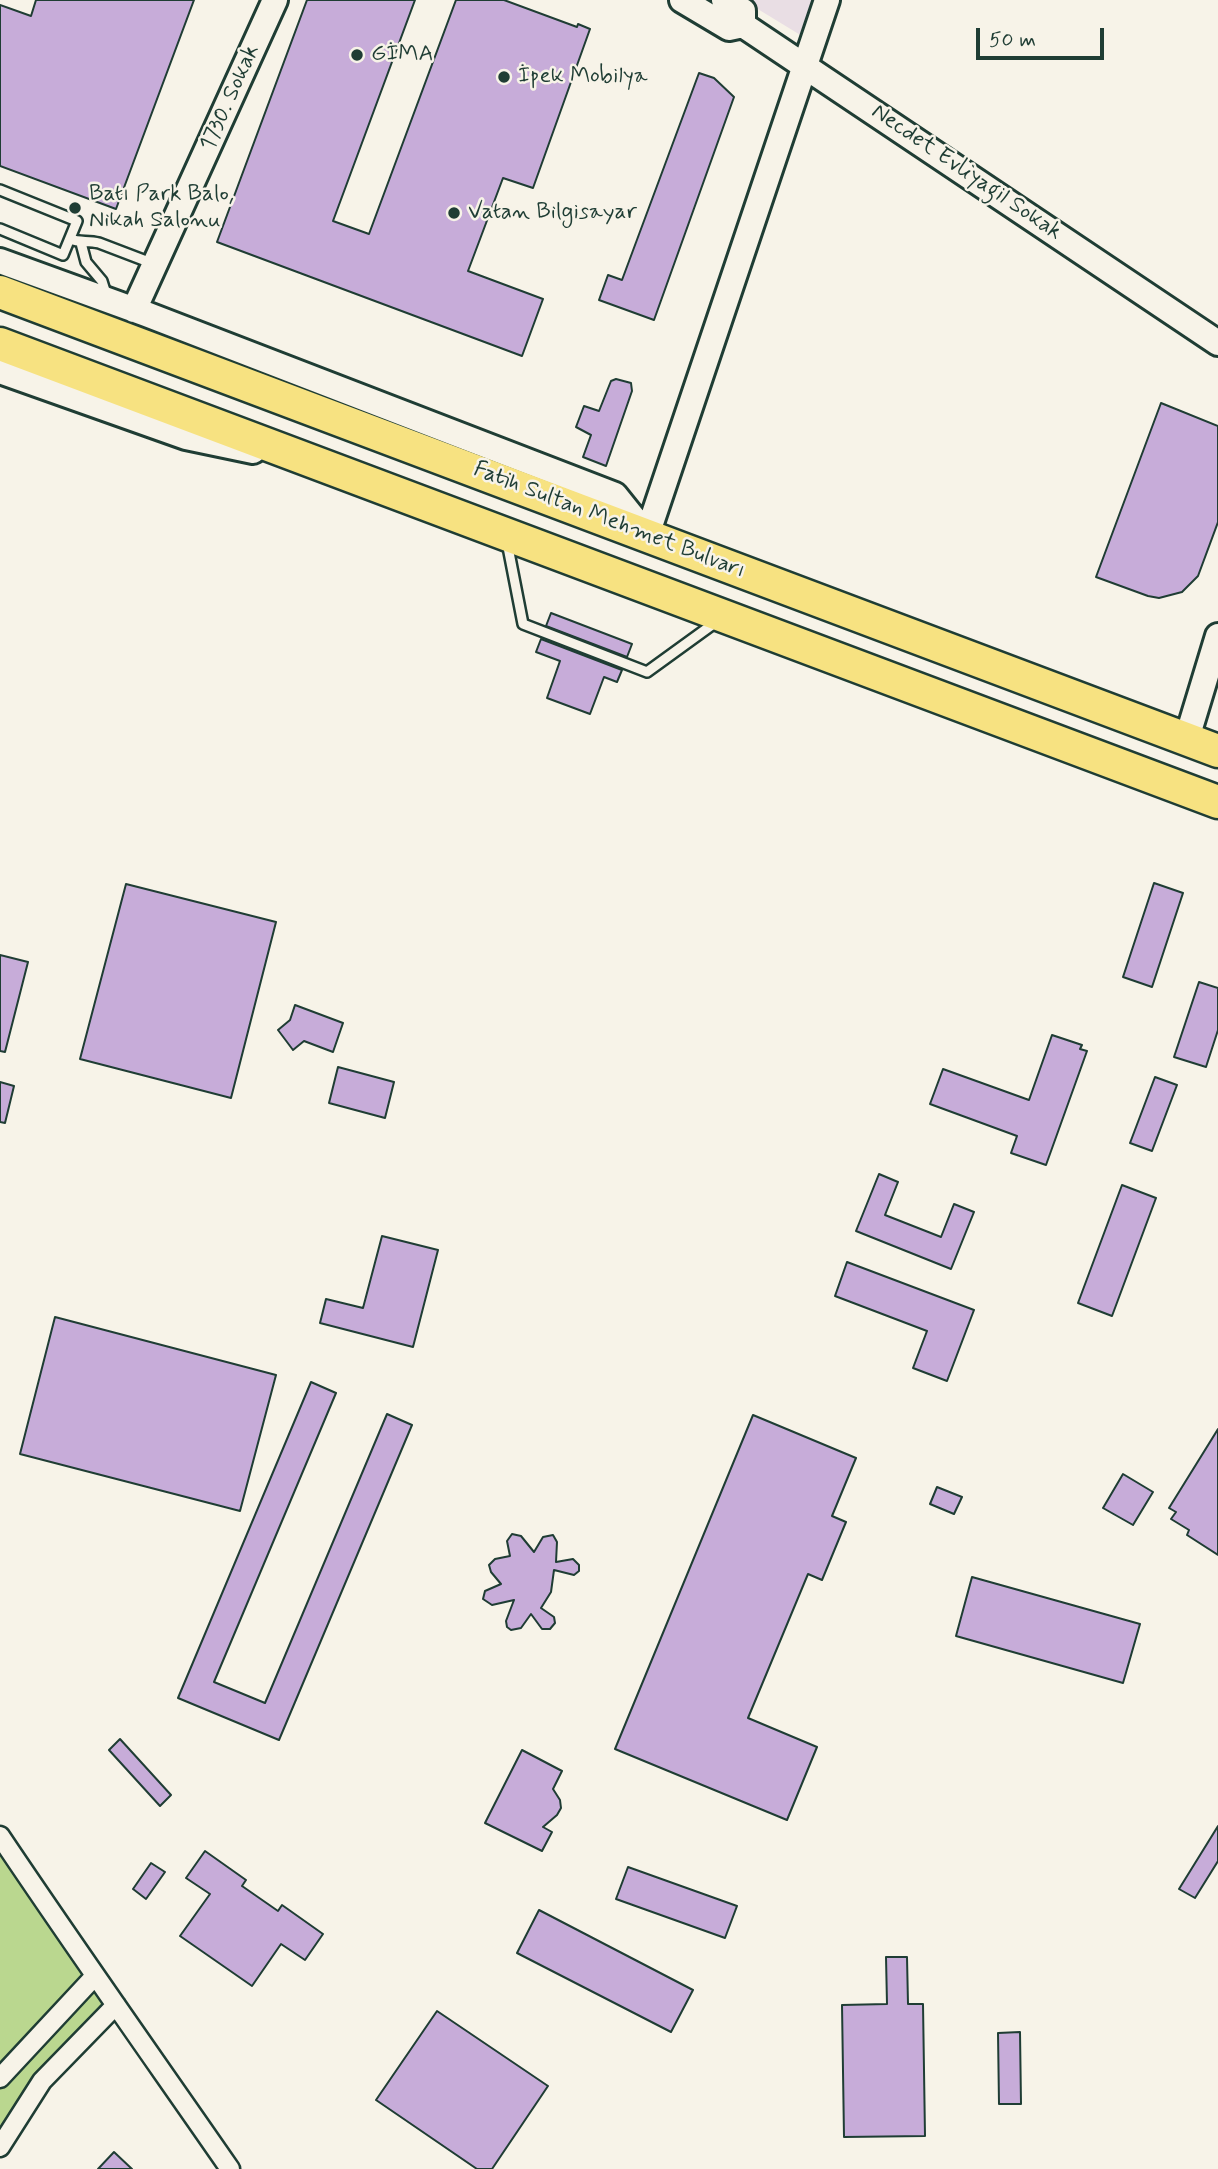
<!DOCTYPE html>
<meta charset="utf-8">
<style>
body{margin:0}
#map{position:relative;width:1218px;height:2169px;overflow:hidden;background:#f7f3e8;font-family:Mynerve,sans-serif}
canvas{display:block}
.scale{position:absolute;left:976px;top:28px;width:128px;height:32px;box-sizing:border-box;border:4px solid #1f3d34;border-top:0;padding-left:9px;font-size:21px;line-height:24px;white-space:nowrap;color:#1f3d34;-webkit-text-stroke:5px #f7f3e8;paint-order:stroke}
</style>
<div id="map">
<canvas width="1218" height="2169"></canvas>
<div class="scale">50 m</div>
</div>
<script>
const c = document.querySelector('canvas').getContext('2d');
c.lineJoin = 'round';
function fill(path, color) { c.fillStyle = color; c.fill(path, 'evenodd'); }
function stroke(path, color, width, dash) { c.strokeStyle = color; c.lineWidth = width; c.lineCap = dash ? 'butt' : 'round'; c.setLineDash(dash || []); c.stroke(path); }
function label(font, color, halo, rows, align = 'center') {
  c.font = font + ' Mynerve,sans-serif'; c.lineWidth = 5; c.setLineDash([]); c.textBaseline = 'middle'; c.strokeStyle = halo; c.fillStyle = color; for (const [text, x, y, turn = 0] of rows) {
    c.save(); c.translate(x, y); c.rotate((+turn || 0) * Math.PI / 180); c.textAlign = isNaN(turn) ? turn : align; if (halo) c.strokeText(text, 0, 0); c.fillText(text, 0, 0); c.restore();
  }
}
const built = new Path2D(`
 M 743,0 L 814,0 L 802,36 Z`);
const green = new Path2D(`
 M 0,1836 L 116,2005 L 42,2081 L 0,2147 Z`);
const building = new Path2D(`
 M 36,0 L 194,0 L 116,209 L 0,166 L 0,5 L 31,16 Z
 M 307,0 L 415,0 L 333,221 L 369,234 L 456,0 L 504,0 L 577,27 L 578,24 L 590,29 L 533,188 L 503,178 L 468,271 L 543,299 L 522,356 L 217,242 Z
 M 699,73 L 714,78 L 734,97 L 654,320 L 599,300 L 608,275 L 622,280 Z
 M 616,379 L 631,383 L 632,391 L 606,466 L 583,457 L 591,435 L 576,427 L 584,406 L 599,411 L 611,381 Z
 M 1161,403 L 1218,426 L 1218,522 L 1198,576 L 1182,592 L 1159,598 L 1148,596 L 1096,577 Z
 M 551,613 L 632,644 L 627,657 L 546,626 Z
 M 541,639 L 622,670 L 617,682 L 604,677 L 590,714 L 547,698 L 560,661 L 536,652 Z
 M 1154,883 L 1183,893 L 1152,987 L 1123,977 Z
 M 126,884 L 276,922 L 231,1098 L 80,1059 Z
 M 0,955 L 28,962 L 5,1052 L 0,1051 Z
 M 1199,982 L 1218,988 L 1218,1030 L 1206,1067 L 1174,1057 Z
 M 295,1005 L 343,1023 L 333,1052 L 304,1041 L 293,1050 L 278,1030 L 290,1020 Z
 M 1052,1035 L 1082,1045 L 1080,1049 L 1087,1051 L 1046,1165 L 1011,1153 L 1017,1136 L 930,1104 L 943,1069 L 1029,1100 Z
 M 338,1067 L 394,1082 L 385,1118 L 329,1103 Z
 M 1155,1077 L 1177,1085 L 1152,1151 L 1130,1143 Z
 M 0,1082 L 14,1086 L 5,1123 L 0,1122 Z
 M 879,1174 L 898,1182 L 885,1215 L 941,1237 L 954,1204 L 974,1212 L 951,1269 L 856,1231 Z
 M 1122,1185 L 1156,1198 L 1112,1316 L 1078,1303 Z
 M 382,1236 L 438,1250 L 413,1347 L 320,1323 L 326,1299 L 363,1308 Z
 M 847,1262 L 974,1310 L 947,1381 L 913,1368 L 927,1331 L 835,1296 Z
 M 55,1317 L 276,1375 L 240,1511 L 20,1454 Z
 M 311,1382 L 336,1393 L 214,1682 L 265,1703 L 387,1414 L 412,1425 L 279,1740 L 178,1698 Z
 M 753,1415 L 856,1458 L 832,1516 L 846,1522 L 822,1580 L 808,1574 L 748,1718 L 817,1747 L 787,1820 L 615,1749 Z
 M 1218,1429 L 1218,1555 L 1187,1535 L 1189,1530 L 1171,1519 L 1176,1512 L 1169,1508 Z
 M 1123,1474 L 1153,1492 L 1133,1525 L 1103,1508 Z
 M 937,1487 L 962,1497 L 954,1514 L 930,1504 Z
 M 512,1534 L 521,1536 L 534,1552 L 543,1537 L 553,1535 L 557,1542 L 556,1562 L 573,1559 L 579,1565 L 579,1571 L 574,1575 L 554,1570 L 551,1592 L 541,1608 L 554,1617 L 555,1623 L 550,1629 L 542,1629 L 531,1614 L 521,1628 L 511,1630 L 507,1627 L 506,1621 L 514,1600 L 492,1605 L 483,1599 L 485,1591 L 501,1584 L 491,1572 L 489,1565 L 495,1559 L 510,1556 L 507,1541 Z
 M 972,1577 L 1140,1624 L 1123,1683 L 956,1636 Z
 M 120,1739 L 171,1795 L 160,1806 L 109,1750 Z
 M 522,1750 L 562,1771 L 553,1789 L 560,1800 L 561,1808 L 557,1815 L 543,1827 L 552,1832 L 542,1851 L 485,1823 Z
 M 1218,1826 L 1218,1861 L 1195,1898 L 1179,1889 Z
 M 205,1851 L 246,1880 L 242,1886 L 278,1911 L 282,1905 L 323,1934 L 305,1960 L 281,1944 L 252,1986 L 180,1936 L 210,1894 L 186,1878 Z
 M 151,1863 L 165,1872 L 146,1899 L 133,1889 Z
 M 628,1867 L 737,1906 L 725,1938 L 616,1899 Z
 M 539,1910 L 693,1990 L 671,2032 L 517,1953 Z
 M 886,1957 L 907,1957 L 908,2004 L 923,2004 L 925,2136 L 844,2137 L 842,2005 L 887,2004 Z
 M 437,2011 L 548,2086 L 492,2169 L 477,2169 L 376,2100 Z
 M 1020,2032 L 1021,2104 L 999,2104 L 998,2033 Z
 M 114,2152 L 132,2169 L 98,2169 Z`);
const lane = new Path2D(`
 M 0,190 L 77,221 L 63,255 L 0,229
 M 70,239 C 80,243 88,240 99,243 L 154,264
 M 81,243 L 86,262 L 102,281 L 107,297
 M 507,542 L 523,624 L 647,672 L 716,622`);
const street = new Path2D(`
 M 0,1836 C 75,1948 153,2058 230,2169
 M 0,2078 L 94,1977
 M 0,2147 L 42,2081 L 116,2005`);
const secondary = new Path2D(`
 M 682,0 L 729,28 L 743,25
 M 724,0 L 743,11 L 743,25
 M 743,25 L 1218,343
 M 0,261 L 146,314 L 615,495 L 647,535
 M 134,310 L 275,0
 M 0,371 L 186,437 L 253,451
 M 647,535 L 827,0
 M 1187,738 L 1218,636`);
const highway = new Path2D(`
 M 0,292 L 1218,751
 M 0,344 L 1218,802`);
const markers = [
 [357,55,7,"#1f3d34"],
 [504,77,7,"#1f3d34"],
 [75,208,7,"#1f3d34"],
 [454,213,7,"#1f3d34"]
];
const poiNames = [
 ["GİMA",371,55],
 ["İpek Mobilya",518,77],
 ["Batı Park Balo,",89,195],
 ["Nikah Salonu",89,221],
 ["Vatan Bilgisayar",468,213]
];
const streetNames = [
 ["1730. Sokak",231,98,-66],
 ["Necdet Evliyagil Sokak",966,173,34],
 ["Fatih Sultan Mehmet Bulvarı",609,521,21]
];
fill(built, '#e9dee4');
fill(green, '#bad78f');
fill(building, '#c7acd9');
stroke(building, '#1f3d34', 2);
stroke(lane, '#1f3d34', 14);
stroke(street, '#1f3d34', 23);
stroke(secondary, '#1f3d34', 30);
stroke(highway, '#1f3d34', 37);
stroke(lane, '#f7f3e8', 9);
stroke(street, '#f7f3e8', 18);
stroke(secondary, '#f7f3e8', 24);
stroke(highway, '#f7e281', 32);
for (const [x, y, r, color] of markers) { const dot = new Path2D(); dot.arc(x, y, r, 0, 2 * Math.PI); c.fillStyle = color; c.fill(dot); stroke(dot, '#f7f3e8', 2.5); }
label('23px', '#1f3d34', '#f7f3e8', poiNames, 'left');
label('23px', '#1f3d34', '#f7f3e8', streetNames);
</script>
